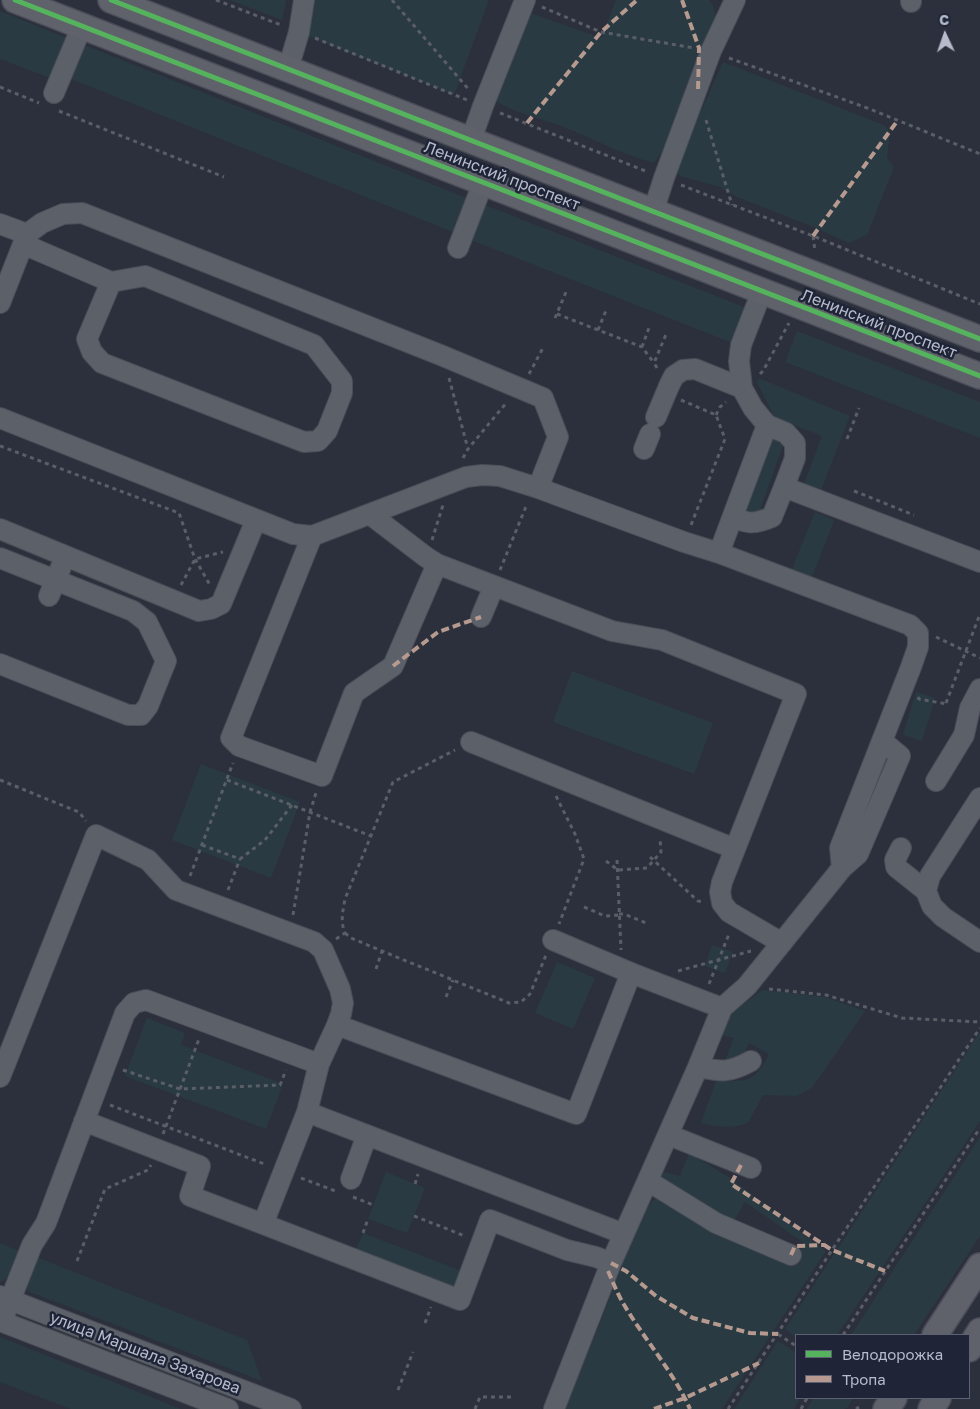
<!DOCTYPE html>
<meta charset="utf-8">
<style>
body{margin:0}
#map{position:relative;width:980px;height:1409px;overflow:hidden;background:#2c303c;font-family:"Golos Text",sans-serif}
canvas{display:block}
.legend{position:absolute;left:795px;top:1334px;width:175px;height:65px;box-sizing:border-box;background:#1f2537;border:1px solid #5c6173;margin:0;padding:6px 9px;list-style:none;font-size:15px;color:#b7bccc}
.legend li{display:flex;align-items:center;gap:10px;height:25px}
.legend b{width:25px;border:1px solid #5c6173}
.north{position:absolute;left:920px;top:10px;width:50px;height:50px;-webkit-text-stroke:4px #1f2537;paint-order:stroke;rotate:357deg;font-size:14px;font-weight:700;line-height:20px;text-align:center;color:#b7bccc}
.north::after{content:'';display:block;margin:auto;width:18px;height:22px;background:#b7bccc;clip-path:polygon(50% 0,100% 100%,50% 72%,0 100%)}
</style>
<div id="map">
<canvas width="980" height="1409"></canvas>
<ul class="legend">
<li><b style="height:6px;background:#56b35d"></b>Велодорожка</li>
<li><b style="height:6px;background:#b69a8f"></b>Тропа</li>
</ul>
<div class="north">С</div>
</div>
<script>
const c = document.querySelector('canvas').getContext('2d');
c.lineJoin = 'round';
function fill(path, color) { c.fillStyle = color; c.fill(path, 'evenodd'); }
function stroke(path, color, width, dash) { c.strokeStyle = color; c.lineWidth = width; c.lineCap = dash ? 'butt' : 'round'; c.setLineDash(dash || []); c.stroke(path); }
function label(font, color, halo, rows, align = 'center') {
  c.font = font + ' "Golos Text",sans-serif'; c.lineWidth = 5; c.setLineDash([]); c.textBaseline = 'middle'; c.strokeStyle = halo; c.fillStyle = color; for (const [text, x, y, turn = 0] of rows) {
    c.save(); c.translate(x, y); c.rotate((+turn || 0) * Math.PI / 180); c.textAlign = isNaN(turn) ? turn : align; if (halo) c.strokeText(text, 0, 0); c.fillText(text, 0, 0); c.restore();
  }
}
const green = new Path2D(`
 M 230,0 L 286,0 L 282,20 Z
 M 309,0 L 489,0 L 454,95 L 303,34 Z
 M 616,0 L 709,0 L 713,6 L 716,17 L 687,94 L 662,151 L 654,163 C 622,155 593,138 561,126 C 537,117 508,112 488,95 L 522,10 L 601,38 Z
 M 0,11 L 67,38 L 50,78 L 0,59 Z
 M 82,44 L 469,199 L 455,233 L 69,78 Z
 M 723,62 L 884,125 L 890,132 L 887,158 L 894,167 L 867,235 L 849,243 L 811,226 L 737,197 L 720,187 L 680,176 L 675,169 Z
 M 485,205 L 744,307 L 730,342 L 471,240 Z
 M 797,331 L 980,402 L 980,438 L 785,362 Z
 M 761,379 L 850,416 L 821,490 L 804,484 L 822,436 L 778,419 L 773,414 L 757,382 L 758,380 Z
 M 774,434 L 784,443 L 760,510 L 757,514 L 747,513 L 745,509 Z
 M 815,512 L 832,519 L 834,521 L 811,579 L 791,571 Z
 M 572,671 L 713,723 L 694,774 L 553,722 Z
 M 916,692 L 935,698 L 922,741 L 903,735 Z
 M 201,764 L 300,802 L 271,878 L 172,840 Z
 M 712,945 L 733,952 L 725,973 L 705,966 Z
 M 557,962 L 595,978 L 573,1029 L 535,1013 Z
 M 763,990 L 825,997 L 865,1011 L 812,1088 L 797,1096 L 763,1095 L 748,1123 C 732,1129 717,1127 701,1123 L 716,1081 C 747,1081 755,1083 769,1054 L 749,1043 L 742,1057 L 724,1063 L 734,1038 L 721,1035 C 725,1015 747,1001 763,990 Z
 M 147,1018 L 185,1033 L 181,1045 L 283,1084 L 266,1129 L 125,1076 Z
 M 980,1032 L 980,1121 L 837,1335 L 796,1335 L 796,1337 L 785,1329 Z
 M 980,1137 L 980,1236 L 914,1335 L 851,1335 Z
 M 689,1153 L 730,1178 L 826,1251 L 722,1409 L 564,1409 C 579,1374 594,1339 608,1303 C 621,1270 632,1217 660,1194 L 744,1243 L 789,1266 L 804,1243 L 745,1202 L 734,1221 L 729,1223 L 663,1180 L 660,1176 L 664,1172 L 680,1176 Z
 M 386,1172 L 425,1188 L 407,1233 L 368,1219 Z
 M 363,1233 L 464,1272 L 456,1292 L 355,1253 Z
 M 0,1243 L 19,1251 C 15,1262 12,1279 0,1282 Z
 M 36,1257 L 247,1340 L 262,1381 L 30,1292 L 26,1288 L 26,1283 Z
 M 0,1337 L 181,1409 L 71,1409 L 0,1382 Z
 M 778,1341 L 796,1353 L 796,1398 L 800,1398 L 794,1409 L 734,1409 Z
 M 813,1398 L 853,1398 L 848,1407 L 844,1409 L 807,1409 Z`);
const path = new Path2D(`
 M 216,0 L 281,25
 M 392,0 L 470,91
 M 542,7 L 601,32 L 694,48
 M 315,38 L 467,100
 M 729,58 L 870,109 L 980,154
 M 0,87 L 39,103
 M 59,111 L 224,177
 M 500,113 L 648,172
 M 706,120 L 732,205
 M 681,185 L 813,236 L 980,304
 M 813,236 L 815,251
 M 557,314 L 642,347 L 654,363
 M 555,318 L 566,292
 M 598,330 L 607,308
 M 642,347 L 650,325
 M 657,368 L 654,363 L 667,332
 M 529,374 L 544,346
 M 760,374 L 763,371 L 789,323
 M 449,378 L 468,449
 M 681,400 L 716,415 L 725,439 L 691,525
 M 716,415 L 720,407 L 726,402
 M 847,439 L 859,408
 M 0,446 L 179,513 L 195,559 L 210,585
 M 463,458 L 468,449 L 507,402
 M 854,491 L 914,515
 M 432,540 L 443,505
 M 500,570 L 527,504
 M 181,585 L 195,559 L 223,552
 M 936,637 L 980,658
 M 918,697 L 919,699 L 947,704
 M 946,703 L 980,614
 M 0,780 L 79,812 L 86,821
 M 227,780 L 371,836
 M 556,796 L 575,834 L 584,859 L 559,924
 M 202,845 L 240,859 L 265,840 L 292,805
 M 650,857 L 698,901 L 704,902
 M 617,860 L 621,950
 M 606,861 L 618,870 L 647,868 L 661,852 L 660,838
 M 190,876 L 233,763
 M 228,890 L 240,859
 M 584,907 L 605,916 L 619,915
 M 619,914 L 624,914 L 646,923
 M 293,915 L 310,812 L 316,793
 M 345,933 L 351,938 L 382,951 L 509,1003 L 521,1002 L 530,994 L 546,955
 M 336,939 L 345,933 C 340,921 343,911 345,899 L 393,782 L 455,750
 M 376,969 L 382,951
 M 678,971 L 751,951
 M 709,984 L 729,934
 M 769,989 L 826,995 L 902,1018 L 980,1022
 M 446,997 L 453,980
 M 123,1070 L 180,1089 L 280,1085 L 286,1070
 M 110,1105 L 267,1165
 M 163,1134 L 199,1039
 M 301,1178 L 338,1192
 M 415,1184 L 418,1174
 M 353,1197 L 373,1205
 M 414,1216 L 465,1236
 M 363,1233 L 368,1219
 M 77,1261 L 105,1189 L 148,1170 L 151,1165
 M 425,1323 L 431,1307
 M 778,1334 L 796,1346
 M 843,1335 L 980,1128
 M 398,1390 L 413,1352
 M 475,1409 L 480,1397 L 512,1397
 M 728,1409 L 832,1250 L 980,1028
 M 801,1409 L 807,1398
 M 856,1409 L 859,1407`);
const minor = new Path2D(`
 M 911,2 L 911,0
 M 288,69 L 299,32 L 304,0
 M 54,93 L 82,26
 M 471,140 L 483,106 L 525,0
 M 653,212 L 664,178 L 711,51 L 735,0
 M 0,224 L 27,234
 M 23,244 L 111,282 L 145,276 L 314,345 L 342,381 L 342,393 L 327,431 L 318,441 L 304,442 L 102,363 L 92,352 L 87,339 L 111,282
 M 458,248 L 483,183
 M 0,303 L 27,234 L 42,223 L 63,214 L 82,213 L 443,356 L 543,398 L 558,437 L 538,488
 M 656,417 L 669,386 L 674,376 L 683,370 L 695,369 L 742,388
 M 0,418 L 293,534 L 312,536 L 466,477 L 482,475 L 500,476 L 538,488 L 684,542 L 719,553 L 910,625 L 918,633 L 918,647 L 911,667 L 840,848 L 842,868 L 747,986 L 722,1008 L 698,1067 L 611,1263 L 554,1409
 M 644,449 L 650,434
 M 784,487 L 980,562
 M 371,515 L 426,557 L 437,564 L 612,631 L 662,640 L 796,694 L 735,849 L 722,882 L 720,892 L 722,903 L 729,912 L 782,943
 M 733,518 C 750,524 755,524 772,517 L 784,487 L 795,458 L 795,443 L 786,433 L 767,425
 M 0,529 L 199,611 L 211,609 L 221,604 L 256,520
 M 312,536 L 231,738 L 239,746 L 322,776 L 354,693 L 393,666 L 437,564
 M 719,553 L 767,425 L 753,408 L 742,388 L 739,361 L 741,345 L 762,291
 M 0,558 L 133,611 L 147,622 L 166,661 L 148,706 L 141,715 L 128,715 L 0,664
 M 49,596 L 61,567
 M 481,617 L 494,586
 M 471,742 L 735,849
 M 936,781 L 964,735 L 970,708 L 980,689
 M 980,798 L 930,876 L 926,891 L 932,906 L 943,917 L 980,942
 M 901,848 L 895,860 L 896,867 L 926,891
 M 842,868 L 858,854 L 900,756 L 882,741
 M 553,940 L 631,973
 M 698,1067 C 722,1072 729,1073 751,1061
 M 0,1077 L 96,835 L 148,860 L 176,890 L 314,942 L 323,950 L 340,989 L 343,1003 L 341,1014 L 337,1025
 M 307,1112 L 624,1234
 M 84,1121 L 200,1166 L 190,1196 L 263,1224
 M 669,1135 L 751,1168
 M 351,1179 L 367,1135
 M 648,1181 L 716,1223 L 791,1255
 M 611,1263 L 596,1257 L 567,1250 L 490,1220 L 460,1300 L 263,1224 L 307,1112 L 319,1064 L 337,1025 L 576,1114 L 631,973 L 722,1008
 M 0,1296 L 291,1409
 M 0,1321 L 228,1409
 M 2,1321 L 32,1245 L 46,1223 L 125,1013 L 134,1003 L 146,1000 L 319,1064`);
const major = new Path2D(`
 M 15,0 L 980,376
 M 111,0 L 980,339
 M 935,1335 L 980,1266
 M 969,1349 L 980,1331
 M 886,1409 L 894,1398
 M 931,1409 L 938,1398`);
const quiet = new Path2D(`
 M 682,0 L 699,48 L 698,91
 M 527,123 L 601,32 L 637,0
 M 813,236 L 898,120
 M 393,666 L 438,632 L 481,617
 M 741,1165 L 731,1184 L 832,1250 L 885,1271
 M 791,1255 L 795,1246 L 824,1245
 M 611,1263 L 626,1271 L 656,1296 L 693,1318 L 750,1333 L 778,1334
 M 608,1271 C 613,1282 617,1293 623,1303 C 644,1339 673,1371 690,1409
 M 654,1409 L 685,1398 L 759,1363`);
const cycleway = new Path2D(`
 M 15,0 L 980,376
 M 111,0 L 980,339`);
const streetNames = [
 ["Ленинский проспект",502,176,21],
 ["Ленинский проспект",879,324,21],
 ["улица Маршала Захарова",145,1353,21]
];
fill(green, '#293a42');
stroke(minor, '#4a4d56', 22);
stroke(major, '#4a4d58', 28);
stroke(path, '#5a5e66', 3, [4, 4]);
stroke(minor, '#5c6069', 20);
stroke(major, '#5f626a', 25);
stroke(quiet, '#b69a8f', 4, [8, 4]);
stroke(cycleway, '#56b35d', 5);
label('16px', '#b7bccc', '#1f2537', streetNames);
</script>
